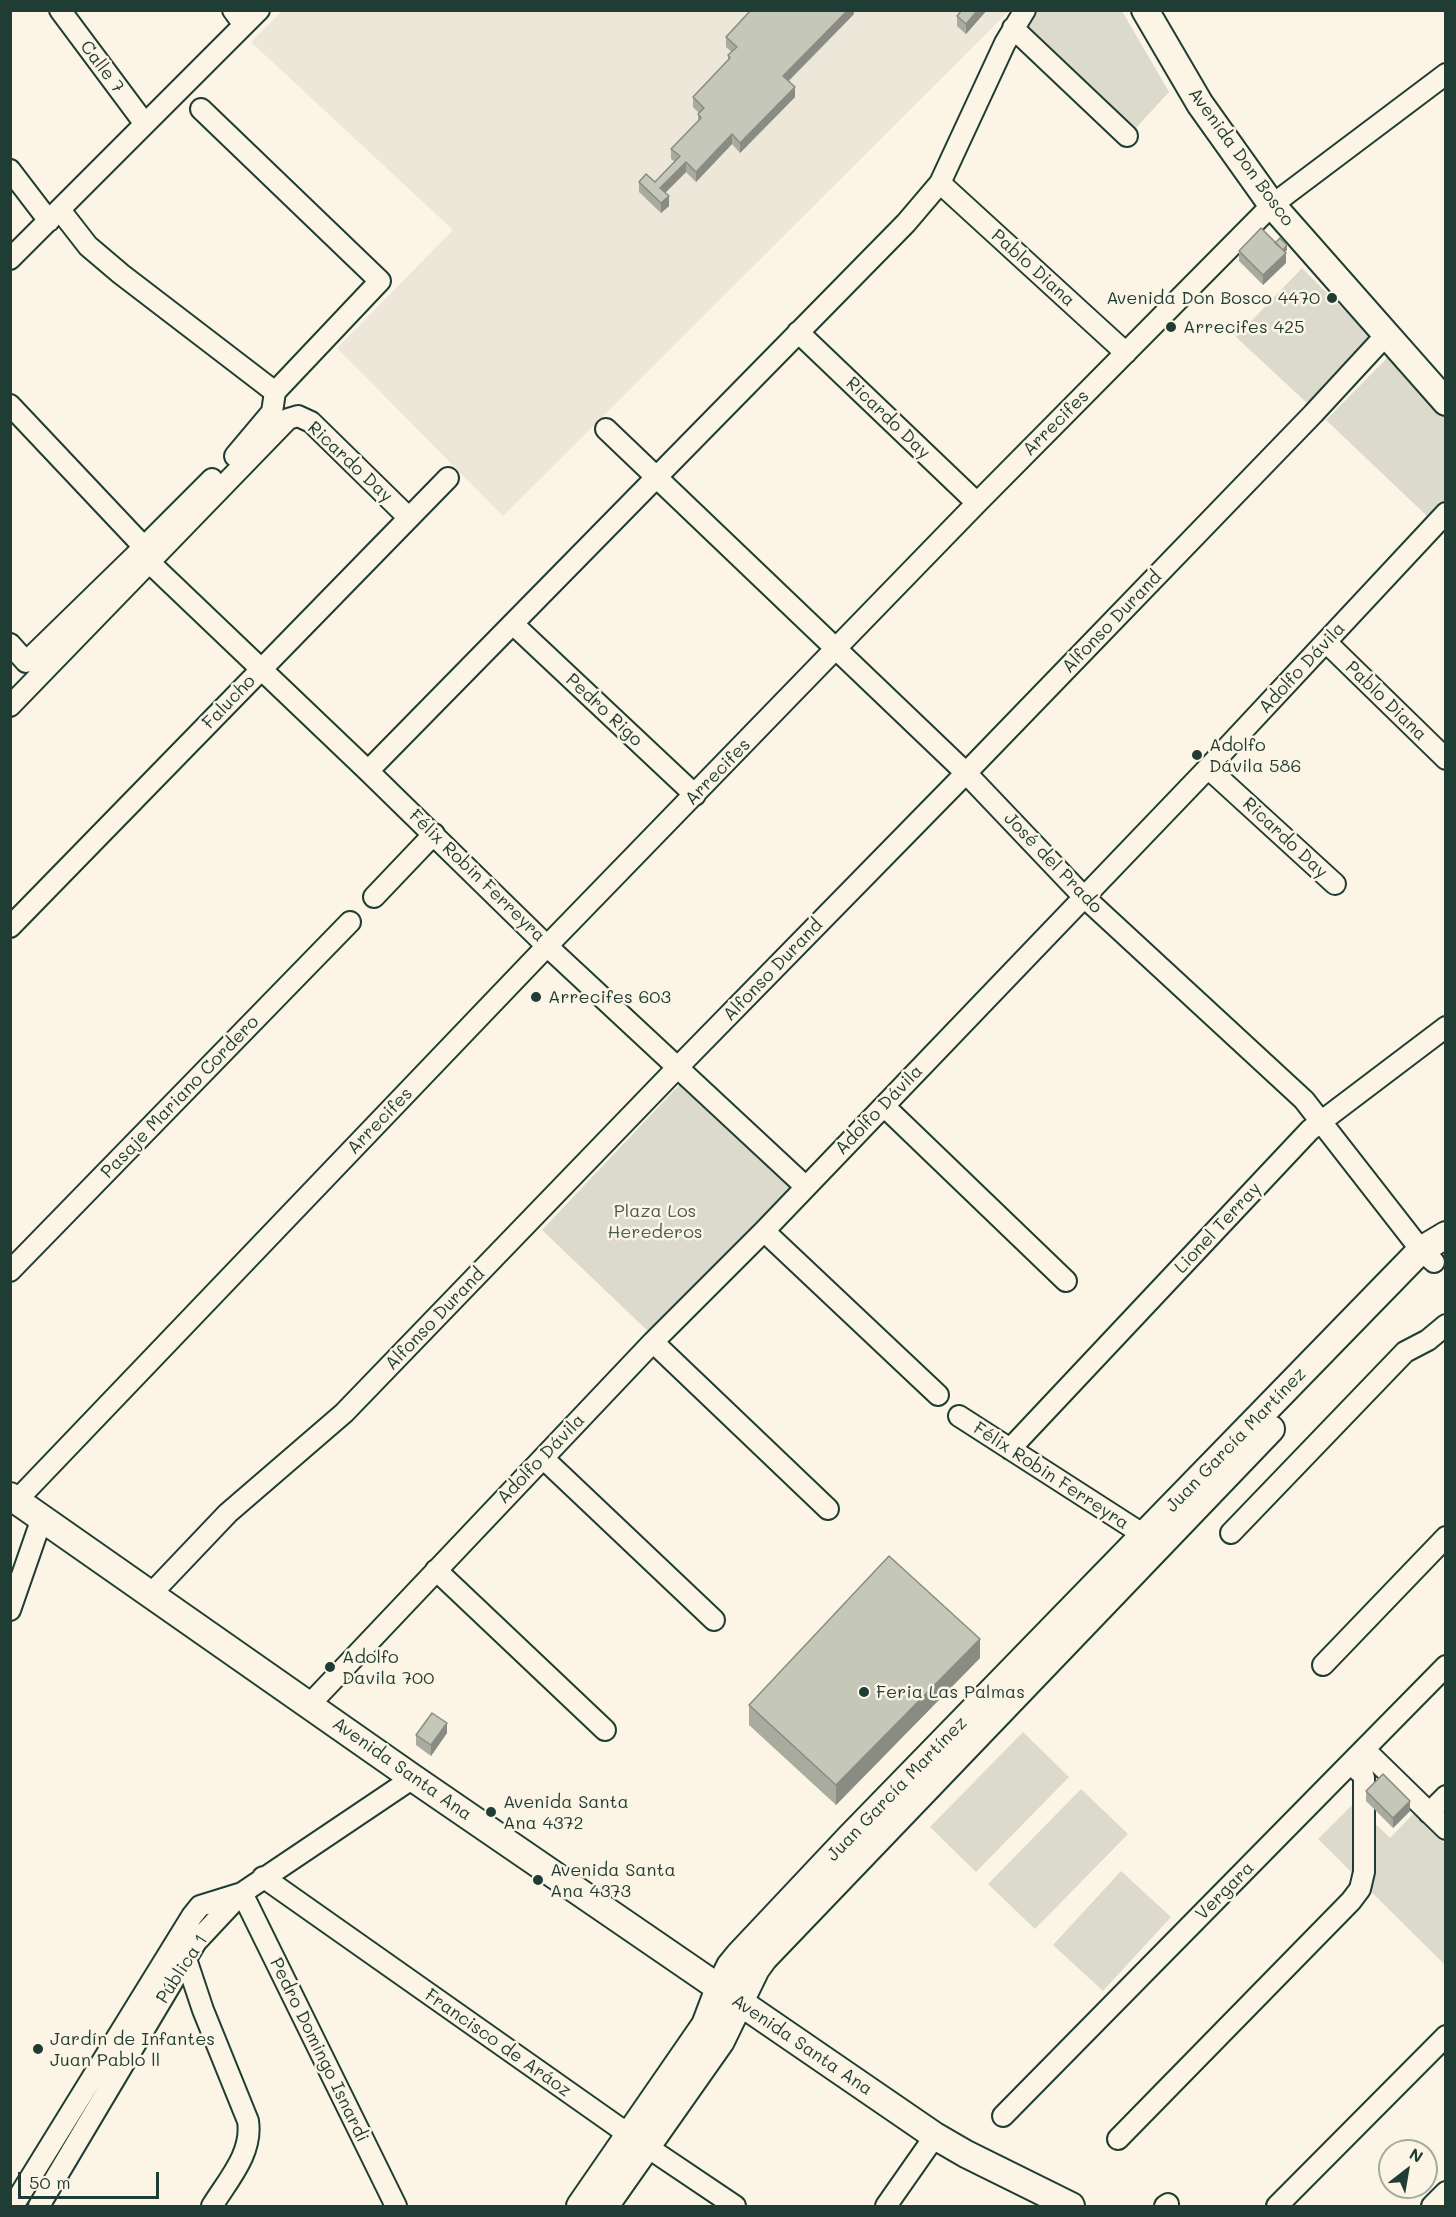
<!DOCTYPE html>
<meta charset="utf-8">
<style>
body{margin:0}
#map{position:relative;width:1456px;height:2217px;overflow:hidden;background:#fcf5e5;font-family:Mali,sans-serif}
canvas{display:block}
.frame{position:absolute;inset:0;border:12px solid #1f3d34;pointer-events:none}
.north{position:absolute;left:1378px;top:2139px;width:60px;height:60px;box-sizing:border-box;background:#fcf5e5;border:2px solid #a4ab9e;border-radius:50%;rotate:31deg;font-size:16px;font-weight:700;line-height:24px;text-align:center;color:#1f3d34}
.north::after{content:'';display:block;margin:auto;width:21px;height:27px;background:#1f3d34;clip-path:polygon(50% 0,100% 100%,50% 72%,0 100%)}
.scale{position:absolute;left:18px;top:2172px;width:141px;height:27px;box-sizing:border-box;border:3px solid #1f3d34;border-top:0;padding-left:8px;font-size:18px;line-height:21px;white-space:nowrap;color:#1f3d34;-webkit-text-stroke:4px #fcf5e5;paint-order:stroke}
</style>
<div id="map">
<canvas width="1456" height="2217"></canvas>
<div class="frame"></div>
<div class="north">N</div>
<div class="scale">50 m</div>
</div>
<script>
const c = document.querySelector('canvas').getContext('2d');
c.lineJoin = 'round';
function fill(path, color) { c.fillStyle = color; c.fill(path, 'evenodd'); }
function stroke(path, color, width, dash) { c.strokeStyle = color; c.lineWidth = width; c.lineCap = dash ? 'butt' : 'round'; c.setLineDash(dash || []); c.stroke(path); }
function label(font, color, halo, rows, align = 'center') {
  c.font = font + ' Mali,sans-serif'; c.lineWidth = 5; c.setLineDash([]); c.textBaseline = 'middle'; c.strokeStyle = halo; c.fillStyle = color; for (const [text, x, y, turn = 0] of rows) {
    c.save(); c.translate(x, y); c.rotate((+turn || 0) * Math.PI / 180); c.textAlign = isNaN(turn) ? turn : align; if (halo) c.strokeText(text, 0, 0); c.fillText(text, 0, 0); c.restore();
  }
}
const built = new Path2D(`
 M 283,10 L 1009,11 L 503,516 L 337,348 L 453,230 L 251,42 Z`);
const green = new Path2D(`
 M 1034,11 L 1122,11 L 1169,92 L 1135,129 L 1026,24 Z
 M 1302,268 L 1371,337 L 1307,403 L 1236,337 Z
 M 1390,355 L 1445,415 L 1445,499 L 1428,517 L 1326,420 Z
 M 683,1081 L 790,1188 L 652,1335 L 542,1230 Z
 M 1023,1732 L 1069,1777 L 976,1872 L 930,1827 Z
 M 1081,1789 L 1128,1834 L 1035,1929 L 988,1884 Z
 M 1354,1803 L 1390,1838 L 1414,1813 L 1445,1844 L 1445,1965 L 1318,1839 Z
 M 1121,1871 L 1171,1917 L 1103,1991 L 1053,1945 Z`);
const minor = new Path2D(`
 M 60,10 L 145,124
 M 233,10 L 244,25
 M 1013,28 L 1127,136
 M 10,170 L 49,221
 M 940,183 L 1126,353
 M 60,210 L 88,246 L 121,274 L 275,392 L 380,281 L 201,109
 M 10,259 L 259,10
 M 798,332 L 977,503
 M 10,405 L 144,547 L 26,662 L 10,644
 M 606,429 L 966,773 L 1083,896 L 1304,1100 L 1421,1250 L 1434,1262
 M 235,456 L 272,412 L 275,392
 M 144,547 L 212,479
 M 150,563 L 368,771 L 547,946 L 806,1187
 M 513,624 L 695,795
 M 1327,643 L 1446,759
 M 10,706 L 288,419 L 298,416 L 311,422 L 408,517
 M 1208,768 L 1335,884
 M 368,771 L 906,223 L 940,183 L 1005,43 L 1025,10
 M 374,897 L 434,834
 M 10,927 L 448,478
 M 884,1106 L 1066,1281
 M 764,1231 L 938,1395
 M 10,1271 L 350,922
 M 653,1342 L 828,1509
 M 959,1416 L 1144,1535
 M 1010,1449 L 1310,1130 L 1446,1027
 M 543,1458 L 714,1620
 M 17,1500 L 547,946 L 977,503 L 1272,205 L 1446,74
 M 1231,1533 L 1405,1352 L 1428,1340 L 1446,1325
 M 436,1570 L 605,1730
 M 150,1595 L 228,1513 L 344,1413 L 678,1067 L 966,773 L 1313,414 L 1386,335
 M 10,1610 L 42,1518
 M 1323,1665 L 1446,1537
 M 310,1704 L 653,1342 L 764,1231 L 1208,768 L 1446,513
 M 1365,1750 L 1446,1829
 M 1429,1813 L 1446,1796
 M 263,1877 L 628,2134 L 735,2206
 M 242,1893 L 396,2206
 M 186,1959 L 203,2010 L 248,2121 C 253,2153 228,2180 212,2206
 M 1003,2116 L 1446,1666
 M 1118,2139 L 1351,1901 L 1360,1889 L 1364,1872 L 1364,1778 L 1363,1775 L 1351,1764
 M 13,2206 L 192,1916 L 200,1906 L 242,1893 L 413,1778
 M 39,2206 L 196,1942 L 240,1895
 M 886,2206 L 935,2136
 M 1165,2206 L 1168,2204
 M 1277,2206 L 1446,2036
 M 1432,2206 L 1446,2192`);
const major = new Path2D(`
 M 1145,10 L 1200,104 L 1272,205 L 1446,402
 M 10,1496 L 413,1778 L 935,2136 L 966,2154 L 1071,2206
 M 580,2206 L 705,2025 L 719,1988 L 730,1966 L 739,1955 L 851,1836 L 1421,1250 L 1446,1235
 M 605,2206 L 721,2041 L 756,1969 L 764,1958 L 1271,1429`);
const wall = new Path2D(`
 M 854,10 L 854,14 L 789,81 L 795,97 L 740,153 L 732,144 L 696,182 L 686,172 L 665,193 L 669,206 L 661,213 L 639,192 L 639,182 L 655,182 L 675,162 L 671,159 L 671,149 L 698,121 L 698,114 L 699,113 L 693,107 L 693,97 L 728,60 L 728,55 L 732,52 L 726,47 L 726,37 Z
 M 987,10 L 966,34 L 957,26 L 957,16 Z
 M 1275,243 L 1287,250 L 1285,252 L 1286,263 L 1263,285 L 1239,261 L 1239,251 Z
 M 980,1658 L 836,1805 L 749,1725 L 749,1705 Z
 M 447,1733 L 431,1756 L 416,1745 L 416,1735 Z
 M 1366,1791 L 1410,1811 L 1393,1828 L 1366,1801 Z`);
const shadedWall = new Path2D(`
 M 848,10 L 854,10 L 854,14 L 783,86 L 783,76 Z
 M 978,10 L 987,10 L 966,34 L 966,24 Z
 M 795,87 L 795,97 L 740,153 L 740,143 Z
 M 732,134 L 732,144 L 696,182 L 696,172 Z
 M 686,162 L 686,172 L 660,198 L 660,188 Z
 M 669,196 L 669,206 L 661,213 L 661,203 Z
 M 1287,245 L 1287,250 L 1282,255 L 1282,250 Z
 M 1286,253 L 1286,263 L 1263,285 L 1263,275 Z
 M 980,1639 L 980,1658 L 836,1805 L 836,1785 Z
 M 447,1723 L 447,1733 L 431,1756 L 431,1745 Z
 M 1410,1801 L 1410,1811 L 1393,1828 L 1393,1818 Z`);
const building = new Path2D(`
 M 751,10 L 848,10 L 783,76 L 795,87 L 740,143 L 732,134 L 696,172 L 686,162 L 660,188 L 669,196 L 661,203 L 639,182 L 646,174 L 655,182 L 680,156 L 671,149 L 701,118 L 698,114 L 704,108 L 693,97 L 730,58 L 728,55 L 737,47 L 726,37 Z
 M 962,10 L 978,10 L 966,24 L 957,16 Z
 M 1261,228 L 1286,253 L 1263,275 L 1239,251 Z
 M 1280,238 L 1287,245 L 1283,250 L 1275,243 Z
 M 889,1556 L 980,1639 L 836,1785 L 749,1705 Z
 M 432,1713 L 447,1723 L 431,1745 L 416,1735 Z
 M 1383,1774 L 1410,1801 L 1393,1818 L 1366,1791 Z`);
const markers = [
 [1332,298,6,"#1f3d34"],
 [1171,327,6,"#1f3d34"],
 [1197,755,6,"#1f3d34"],
 [536,997,6,"#1f3d34"],
 [330,1667,6,"#1f3d34"],
 [864,1692,6,"#1f3d34"],
 [491,1812,6,"#1f3d34"],
 [538,1880,6,"#1f3d34"],
 [38,2049,6,"#1f3d34"]
];
const streetNames = [
 ["Calle 7",102,67,53],
 ["Avenida Don Bosco",1241,157,54],
 ["Pablo Diana",1033,268,42],
 ["Ricardo Day",888,418,44],
 ["Arrecifes",1056,423,-45],
 ["Ricardo Day",350,462,43],
 ["Alfonso Durand",1112,622,-46],
 ["Adolfo Dávila",1302,668,-47],
 ["Pablo Diana",1386,701,44],
 ["Falucho",229,702,-46],
 ["Pedro Rigo",604,710,43],
 ["Arrecifes",718,772,-46],
 ["Ricardo Day",1285,838,43],
 ["José del Prado",1053,863,46],
 ["Félix Robin Ferreyra",477,876,44],
 ["Alfonso Durand",773,970,-46],
 ["Pasaje Mariano Cordero",180,1097,-46],
 ["Adolfo Dávila",879,1110,-46],
 ["Arrecifes",380,1121,-46],
 ["Lionel Terray",1218,1228,-47],
 ["Alfonso Durand",435,1319,-46],
 ["Juan García Martínez",1236,1440,-46],
 ["Adolfo Dávila",541,1459,-46],
 ["Félix Robin Ferreyra",1051,1476,33],
 ["Avenida Santa Ana",402,1769,35],
 ["Juan García Martínez",897,1789,-46],
 ["Vergara",1225,1891,-45],
 ["Pública 1",182,1969,-57],
 ["Francisco de Aráoz",498,2043,35],
 ["Avenida Santa Ana",802,2045,34],
 ["Pedro Domingo Isnardi",319,2050,64]
];
const poiNames = [
 ["Avenida Don Bosco 4470",1320,298,"right"],
 ["Arrecifes 425",1183,327],
 ["Adolfo",1209,745],
 ["Dávila 586",1209,766],
 ["Arrecifes 603",548,997],
 ["Adolfo",342,1657],
 ["Davila 700",342,1678],
 ["Feria Las Palmas",876,1692],
 ["Avenida Santa",503,1802],
 ["Ana 4372",503,1823],
 ["Avenida Santa",550,1870],
 ["Ana 4373",550,1891],
 ["Jardín de Infantes",50,2039],
 ["Juan Pablo ll",50,2060]
];
const parkNames = [
 ["Plaza Los",655,1211],
 ["Herederos",655,1232]
];
fill(built, '#ece7d8');
fill(green, '#dcdacc');
stroke(minor, '#1f3d34', 24);
stroke(major, '#1f3d34', 30);
stroke(minor, '#fcf5e5', 20);
stroke(major, '#fcf5e5', 26);
fill(wall, '#a9ab9f');
fill(shadedWall, '#8a8b82');
fill(building, '#c5c7b9');
stroke(building, '#8a8b82', 1.5);
for (const [x, y, r, color] of markers) { const dot = new Path2D(); dot.arc(x, y, r, 0, 2 * Math.PI); c.fillStyle = color; c.fill(dot); stroke(dot, '#fcf5e5', 2); }
label('18px', '#1f3d34', '#fcf5e5', streetNames);
label('18px', '#1f3d34', '#fcf5e5', poiNames, 'left');
label('18px', '#455c52', '#fcf5e5', parkNames);
</script>
